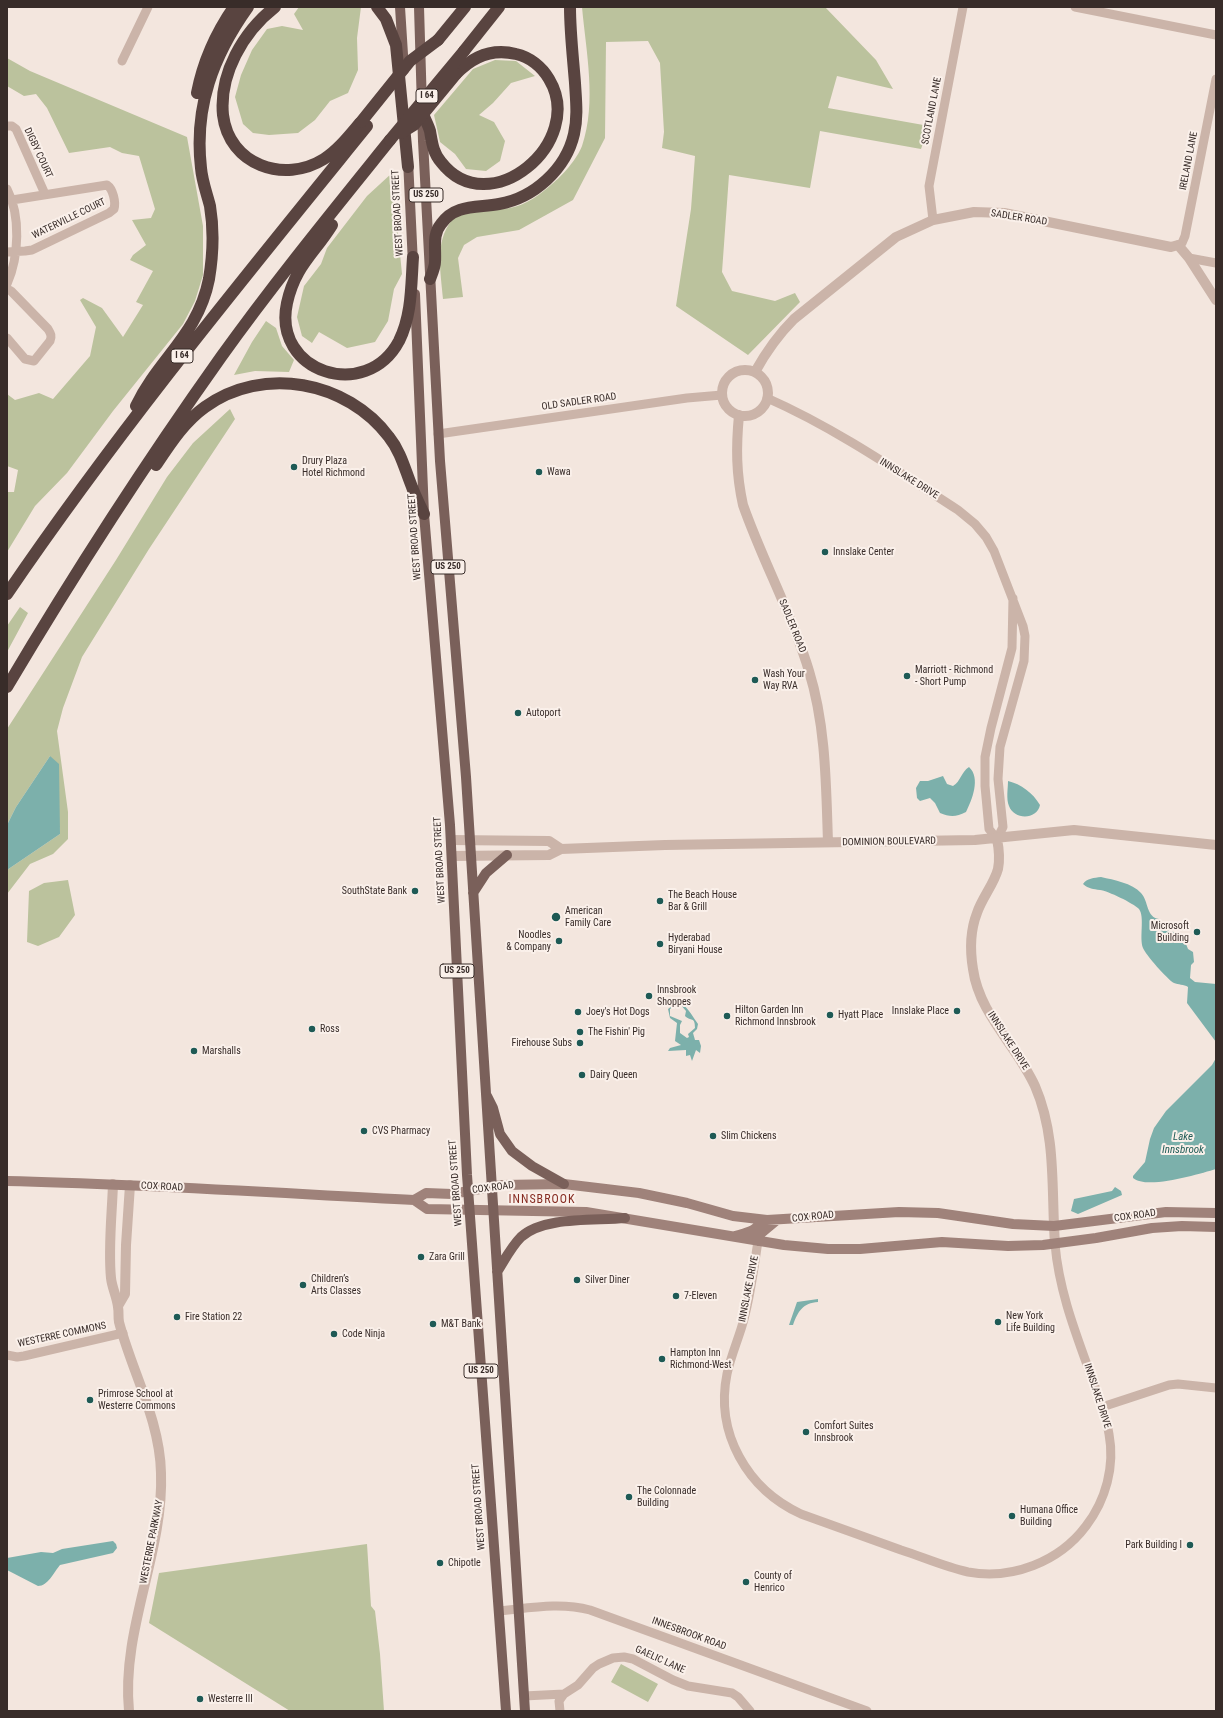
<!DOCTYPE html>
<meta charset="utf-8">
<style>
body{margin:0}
#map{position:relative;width:1223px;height:1718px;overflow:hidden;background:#f3e6de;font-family:"Roboto Condensed",sans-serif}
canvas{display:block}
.frame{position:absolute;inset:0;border:8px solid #382c29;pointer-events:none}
</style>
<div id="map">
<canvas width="1223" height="1718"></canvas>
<div class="frame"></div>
</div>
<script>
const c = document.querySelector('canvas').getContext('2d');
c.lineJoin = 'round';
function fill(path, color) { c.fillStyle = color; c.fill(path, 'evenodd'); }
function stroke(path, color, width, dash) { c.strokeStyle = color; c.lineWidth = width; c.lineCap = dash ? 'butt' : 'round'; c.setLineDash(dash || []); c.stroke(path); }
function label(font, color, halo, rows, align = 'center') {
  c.font = font + ' "Roboto Condensed",sans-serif'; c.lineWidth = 4; c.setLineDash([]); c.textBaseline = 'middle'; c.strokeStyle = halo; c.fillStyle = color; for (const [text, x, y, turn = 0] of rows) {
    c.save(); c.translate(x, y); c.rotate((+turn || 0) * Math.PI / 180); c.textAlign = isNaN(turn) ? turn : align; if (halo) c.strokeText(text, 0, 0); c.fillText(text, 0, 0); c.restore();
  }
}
const green = new Path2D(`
 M 299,7 L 361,7 L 357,38 L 358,70 L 348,93 L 330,101 L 315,120 L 298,133 L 269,135 L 253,133 L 243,124 L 235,97 L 241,75 L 252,50 L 267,29 L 282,26 L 303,30 L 294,14 Z
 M 582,7 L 825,7 L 876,60 L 893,89 L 837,76 L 828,108 L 929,126 L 921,149 L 820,131 L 810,188 L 729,175 L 722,272 L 732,291 L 775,301 L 795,293 L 800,302 L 748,355 L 676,306 L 691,209 L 695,156 L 662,148 L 664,132 L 660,63 L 648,41 L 606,42 L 605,138 L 573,200 L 519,230 L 477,237 L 464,245 L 458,258 L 463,297 L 443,299 C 441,273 434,242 452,220 C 465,206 493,211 510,208 C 526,205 541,194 552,184 C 562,176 577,159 582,146 C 597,102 586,52 582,7 Z
 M 7,58 L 30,71 L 187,137 L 203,226 L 203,275 L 195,301 L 183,324 L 113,411 L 67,473 L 35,506 L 7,552 L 7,492 L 14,492 L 18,470 L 7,466 L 7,394 L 15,400 L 39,393 L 53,399 L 90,356 L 96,327 L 80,300 L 83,298 L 102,308 L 123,337 L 143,305 L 136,302 L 153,271 L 130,260 L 133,255 L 146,245 L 132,220 L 151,218 L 155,209 L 139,156 L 122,153 L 110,147 L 69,153 L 47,108 L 36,94 L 24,96 L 7,86 Z
 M 495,60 L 516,61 L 535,76 L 511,83 L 493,103 L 479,115 L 494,122 L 505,141 L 500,161 L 486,171 L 466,169 L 455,154 L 440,142 L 434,115 L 473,69 Z
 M 392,173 L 402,274 L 394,289 L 388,321 L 375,342 L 347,348 L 319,332 L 312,343 L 302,336 L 297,317 L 304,286 L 321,264 L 327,248 L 367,196 Z
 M 266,321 L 276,328 L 282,346 L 294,360 L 289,372 L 255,371 L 234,375 L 252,342 Z
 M 230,409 L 235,419 L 149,549 L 82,657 L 63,708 L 57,731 L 68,812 L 68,839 L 53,854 L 30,864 L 7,894 L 7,870 L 60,834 L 50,756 L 16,807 L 7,825 L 7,729 L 116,560 L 167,477 L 193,443 Z
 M 20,607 L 28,613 L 7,652 L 7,626 Z
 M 68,880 L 75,915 L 59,937 L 38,946 L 27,942 L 29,891 L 44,883 Z
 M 367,1544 L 371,1606 L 375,1611 L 380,1654 L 384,1711 L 290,1711 L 149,1623 L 159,1573 Z
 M 621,1664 L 658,1684 L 648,1702 L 611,1682 Z`);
const water = new Path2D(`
 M 50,756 L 59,764 L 60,834 L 7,870 L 7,825 L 16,807 Z
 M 969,767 C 981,778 972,800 966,812 C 956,817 950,817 940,813 L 935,803 L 930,798 L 920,801 L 917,798 L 916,788 L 920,781 L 928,781 L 943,776 L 947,784 L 953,786 C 961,781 961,772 969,767 Z
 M 1008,781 C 1021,784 1033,793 1040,805 C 1037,820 1014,820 1009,806 C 1006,799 1008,788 1008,781 Z
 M 1101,877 C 1114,880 1132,883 1141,893 C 1149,902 1146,917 1159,919 C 1165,933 1169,930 1182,934 L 1188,949 L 1193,952 L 1194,962 L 1191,965 L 1190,978 L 1195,982 L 1216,984 L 1216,1042 L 1187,1003 L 1188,987 C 1184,984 1178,985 1174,983 C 1168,980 1145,954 1143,948 C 1139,938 1145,917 1139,909 C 1133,903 1108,891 1100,890 C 1093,889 1089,889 1083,884 C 1087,878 1094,878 1101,877 Z
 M 680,1004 L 682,1004 C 689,1009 693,1017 698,1024 L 697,1029 L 693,1033 L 695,1040 L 699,1040 L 701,1046 L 700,1053 L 696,1050 L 692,1061 L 690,1055 L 686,1056 L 686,1050 L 668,1051 L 670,1048 L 681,1045 L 675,1041 L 677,1023 L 670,1018 L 668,1009 L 672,1006 L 676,1007 L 673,1007 L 670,1009 L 670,1016 L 682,1021 L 680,1025 L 680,1033 L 687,1038 L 689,1037 L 688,1034 L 695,1028 C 695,1016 691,1022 685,1016 L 686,1011 Z
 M 1216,1058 L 1216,1169 C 1199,1174 1147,1190 1133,1178 L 1133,1176 L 1145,1162 L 1150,1139 L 1154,1128 L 1166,1111 L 1212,1065 Z
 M 1115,1187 L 1121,1191 L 1122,1195 L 1078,1214 L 1071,1211 L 1074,1199 L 1112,1191 Z
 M 818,1299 L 818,1302 C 803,1303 798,1311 793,1325 L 789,1325 L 797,1302 Z
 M 113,1541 L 116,1544 L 117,1548 L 113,1553 L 60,1565 C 54,1572 48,1586 38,1586 L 7,1570 L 7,1558 L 41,1552 L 53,1553 L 62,1549 Z`);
const minor = new Path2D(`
 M 1075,7 L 1216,35
 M 122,61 L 148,7
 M 7,126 L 12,126 L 16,129 L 45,194
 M 7,189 C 21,216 19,257 7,284
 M 933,220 L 929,186 L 963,7
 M 1178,245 L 1182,243 L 1185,236 L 1216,79
 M 7,252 L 25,251 L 32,250 L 109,213 L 114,209 C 116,202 113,189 107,185 L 12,200
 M 1189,258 L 1216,263
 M 7,289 L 11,291 L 48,329 C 51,334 52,336 50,341 L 34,361 L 25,359 L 7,338
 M 767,398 C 835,428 896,470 958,510 L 975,524 L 986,537 L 994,551 L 1023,626 L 1025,636 L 1024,661 L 1000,747 L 998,779 L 1003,827 L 997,839 L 989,829 L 985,786 L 985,757 L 991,728 L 1012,648 L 1013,598
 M 438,434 L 687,398 L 722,395
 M 758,1241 C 754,1267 751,1293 744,1319 C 739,1338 731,1355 727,1374 C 715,1433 747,1489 801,1514 C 834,1526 867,1538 901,1550 C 923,1557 945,1567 968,1572 C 1012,1580 1059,1562 1086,1526 C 1106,1500 1115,1466 1109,1434 C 1106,1417 1100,1401 1094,1384 C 1078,1339 1059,1293 1055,1244
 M 7,1355 L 17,1357 L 24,1356 L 123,1333
 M 1102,1407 L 1169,1385 L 1178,1384 L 1216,1388
 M 499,1611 C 530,1608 560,1602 590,1610 L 867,1711
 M 524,1696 L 564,1694
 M 560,1711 L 559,1701 L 564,1694 L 578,1685 L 593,1668 L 599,1664 L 613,1658 L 624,1657 L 633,1659 L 673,1680 L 688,1686 L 732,1693 L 738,1697 L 750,1711`);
const tertiary = new Path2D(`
 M722 393a23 23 0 1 1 46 0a23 23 0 1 1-46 0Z
 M 755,372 C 766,352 778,335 794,319 L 896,237 L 933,220 L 974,212 L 1004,213 L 1171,247 L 1178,245 L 1189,258 L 1216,300
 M 739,415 C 736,447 736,473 743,505 C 763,562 792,614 809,671 C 826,726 826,785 828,842
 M 997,839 C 999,849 1000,859 998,869 C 994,884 982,898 977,913 C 970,931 970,951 973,969 C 979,1014 1017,1046 1035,1086 C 1057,1137 1051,1190 1055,1244
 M 451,840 L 549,841 L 561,849
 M 452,856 L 549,855 L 561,849 L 665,845 L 975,840 L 1074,830 L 1216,845
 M 113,1184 C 112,1214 108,1248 111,1278 C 112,1288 117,1297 118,1307 C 119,1312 118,1317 119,1322 C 132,1372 160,1420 161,1473 C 164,1553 121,1629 129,1711
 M 118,1306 L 125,1294 L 126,1245 L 130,1185`);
const secondary = new Path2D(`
 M 7,1181 C 143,1184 278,1193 414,1200 L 426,1193 L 452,1194 L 502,1185 L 564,1184 L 639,1193 L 687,1203 L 733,1216 L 767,1220 L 899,1212 L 938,1213 L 1013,1224 L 1054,1226 L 1166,1212 L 1216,1213
 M 414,1200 L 427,1209 L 586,1212 L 784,1245 L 828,1249 L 860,1249 L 942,1242 L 1008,1246 L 1043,1245 L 1096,1238 L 1152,1228 L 1182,1226 L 1216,1227
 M 735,1236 C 745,1233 759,1231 761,1220
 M 758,1241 L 759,1235 L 777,1220`);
const primary = new Path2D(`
 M 400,7 L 404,70
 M 419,7 L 423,141 L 440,461 L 466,777 L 525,1711
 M 408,160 L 413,264
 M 415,294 L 424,514 L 450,825 L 467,1175 L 506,1711
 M 473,893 L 486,873 L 507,855
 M 487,1096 L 493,1108 L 500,1134 L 512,1151 L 532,1166 L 564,1184
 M 497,1272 C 504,1261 511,1247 521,1237 C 544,1216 595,1221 625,1218`);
const motorway = new Path2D(`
 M 275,7 C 243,32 219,74 223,115 C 229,165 284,184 324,159 C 338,150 349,136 360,123
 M 377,7 L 386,19 L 396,45 L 408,167
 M 438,40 L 465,7
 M 464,51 L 499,7
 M 197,93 C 203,62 216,33 234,7
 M 422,111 C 424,118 428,124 430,131 C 432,142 433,153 441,162 C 489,224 587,142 549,79 C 542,67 530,57 516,54 C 492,48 472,57 456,74
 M 332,225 C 314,254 295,266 287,303 C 272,372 366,403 399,341 C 412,315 411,286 413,257
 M 430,279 C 432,274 435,267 435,262 C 436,248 432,235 441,224 C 455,204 477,208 499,204 C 534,198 566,169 574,134 C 578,117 576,100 575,83 C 573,57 570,32 570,7
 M 136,406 C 159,358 198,335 209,279 C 213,255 214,230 210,206 C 207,194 202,181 201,168 C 194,107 213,56 248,7
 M 156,465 C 170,444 184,422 205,407 C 263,365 347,381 389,437 C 401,452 405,470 412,487 C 415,496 420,505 424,514
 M 7,594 C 118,431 243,279 367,126
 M 7,687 C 74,574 145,464 221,357 C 274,283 332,212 390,140`);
const motorwayBridge = new Path2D(`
 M 361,122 L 410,61 L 438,40
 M 401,133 L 414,125 L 456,74
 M 390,140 L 464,51`);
const markers = [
 [294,467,4,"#1e5a55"],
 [539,472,4,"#1e5a55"],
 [825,552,4,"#1e5a55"],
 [907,676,4,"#1e5a55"],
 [755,680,4,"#1e5a55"],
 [518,713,4,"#1e5a55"],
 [415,891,4,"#1e5a55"],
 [660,901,4,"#1e5a55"],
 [556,917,5,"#1e5a55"],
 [1197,932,4,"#1e5a55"],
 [559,941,4,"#1e5a55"],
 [660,944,4,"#1e5a55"],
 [649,996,4,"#1e5a55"],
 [957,1011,4,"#1e5a55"],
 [578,1012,4,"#1e5a55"],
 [830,1015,4,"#1e5a55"],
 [727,1016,4,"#1e5a55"],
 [312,1029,4,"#1e5a55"],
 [580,1032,4,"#1e5a55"],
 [580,1043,4,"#1e5a55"],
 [194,1051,4,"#1e5a55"],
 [582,1075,4,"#1e5a55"],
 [364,1131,4,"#1e5a55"],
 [713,1136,4,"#1e5a55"],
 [421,1257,4,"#1e5a55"],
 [577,1280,4,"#1e5a55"],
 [303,1285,4,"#1e5a55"],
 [676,1296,4,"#1e5a55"],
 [177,1317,4,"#1e5a55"],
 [998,1322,4,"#1e5a55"],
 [433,1324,4,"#1e5a55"],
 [334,1334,4,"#1e5a55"],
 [662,1359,4,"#1e5a55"],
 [90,1400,4,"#1e5a55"],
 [806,1432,4,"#1e5a55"],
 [629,1497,4,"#1e5a55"],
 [1012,1516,4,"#1e5a55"],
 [1190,1545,4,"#1e5a55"],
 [440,1563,4,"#1e5a55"],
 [746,1582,4,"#1e5a55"],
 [200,1699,4,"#1e5a55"]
];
const shields = [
 [427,96,22],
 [426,195,34],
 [182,356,22],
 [448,567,34],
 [457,971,34],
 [481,1371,34]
];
const shieldNames = [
 ["I 64",427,96],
 ["US 250",426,195],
 ["I 64",182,356],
 ["US 250",448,567],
 ["US 250",457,971],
 ["US 250",481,1371]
];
const streetNames = [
 ["SCOTLAND LANE",932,111,-79],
 ["DIGBY COURT",38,153,65],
 ["IRELAND LANE",1189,161,-79],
 ["WEST BROAD STREET",398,213,-93],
 ["SADLER ROAD",1019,218,9],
 ["WATERVILLE COURT",69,219,-26],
 ["OLD SADLER ROAD",579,402,-8],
 ["INNSLAKE DRIVE",909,479,32],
 ["WEST BROAD STREET",415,537,-94],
 ["SADLER ROAD",792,626,68],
 ["DOMINION BOULEVARD",889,842,-1],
 ["WEST BROAD STREET",440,860,-93],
 ["INNSLAKE DRIVE",1008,1041,57],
 ["WEST BROAD STREET",456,1183,-94],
 ["COX ROAD",162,1187,3],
 ["COX ROAD",493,1188,-7],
 ["COX ROAD",1135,1216,-8],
 ["COX ROAD",813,1217,-6],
 ["INNSLAKE DRIVE",749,1289,-79],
 ["WESTERRE COMMONS",62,1335,-12],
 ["INNSLAKE DRIVE",1097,1396,72],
 ["WEST BROAD STREET",479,1507,-94],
 ["WESTERRE PARKWAY",152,1542,-79],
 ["INNESBROOK ROAD",689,1634,20],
 ["GAELIC LANE",660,1660,24]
];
const poiNames = [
 ["Drury Plaza",302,461],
 ["Hotel Richmond",302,473],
 ["Wawa",547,472],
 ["Innslake Center",833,552],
 ["Marriott - Richmond",915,670],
 ["- Short Pump",915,682],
 ["Wash Your",763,674],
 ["Way RVA",763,686],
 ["Autoport",526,713],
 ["SouthState Bank",407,891,"right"],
 ["The Beach House",668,895],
 ["Bar & Grill",668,907],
 ["American",565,911],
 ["Family Care",565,923],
 ["Microsoft",1189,926,"right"],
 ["Building",1189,938,"right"],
 ["Noodles",551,935,"right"],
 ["& Company",551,947,"right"],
 ["Hyderabad",668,938],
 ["Biryani House",668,950],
 ["Innsbrook",657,990],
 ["Shoppes",657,1002],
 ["Hilton Garden Inn",735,1010],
 ["Richmond Innsbrook",735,1022],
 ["Innslake Place",949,1011,"right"],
 ["Joey's Hot Dogs",586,1012],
 ["Hyatt Place",838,1015],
 ["Ross",320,1029],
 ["The Fishin' Pig",588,1032],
 ["Firehouse Subs",572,1043,"right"],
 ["Marshalls",202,1051],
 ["Dairy Queen",590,1075],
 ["CVS Pharmacy",372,1131],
 ["Slim Chickens",721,1136],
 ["Zara Grill",429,1257],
 ["Children’s",311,1279],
 ["Arts Classes",311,1291],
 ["Silver Diner",585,1280],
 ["7-Eleven",684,1296],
 ["New York",1006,1316],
 ["Life Building",1006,1328],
 ["Fire Station 22",185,1317],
 ["M&T Bank",441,1324],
 ["Code Ninja",342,1334],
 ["Hampton Inn",670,1353],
 ["Richmond-West",670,1365],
 ["Primrose School at",98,1394],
 ["Westerre Commons",98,1406],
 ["Comfort Suites",814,1426],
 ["Innsbrook",814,1438],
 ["The Colonnade",637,1491],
 ["Building",637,1503],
 ["Humana Office",1020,1510],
 ["Building",1020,1522],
 ["Park Building I",1182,1545,"right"],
 ["Chipotle",448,1563],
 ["County of",754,1576],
 ["Henrico",754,1588],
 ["Westerre III",208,1699]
];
const waterNames = [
 ["Lake",1183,1137],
 ["Innsbrook",1183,1150]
];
const quarterNames = [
 ["INNSBROOK",542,1200]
];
fill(green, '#bbc29d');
fill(water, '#7cb0ab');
stroke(minor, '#cbb4a9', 9);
stroke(tertiary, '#cbb4a9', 10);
stroke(secondary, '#9f827a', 10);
stroke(primary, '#7a605a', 10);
stroke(motorway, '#594440', 12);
stroke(motorwayBridge, '#594440', 12);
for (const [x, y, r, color] of markers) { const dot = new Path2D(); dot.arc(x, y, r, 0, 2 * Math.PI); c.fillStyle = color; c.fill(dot); stroke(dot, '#faf0ea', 1.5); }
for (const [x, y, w] of shields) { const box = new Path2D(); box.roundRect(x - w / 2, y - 7, w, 14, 3); c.fillStyle = '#faf0ea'; c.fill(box); stroke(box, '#382c29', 1); }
label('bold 9px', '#382c29', null, shieldNames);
label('10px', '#382c29', '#faf0ea', streetNames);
label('10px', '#382c29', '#faf0ea', poiNames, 'left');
label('italic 11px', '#1e5a55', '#faf0ea', waterNames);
c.letterSpacing = '1px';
label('12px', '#872c22', '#faf0ea', quarterNames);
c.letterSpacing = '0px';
</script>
